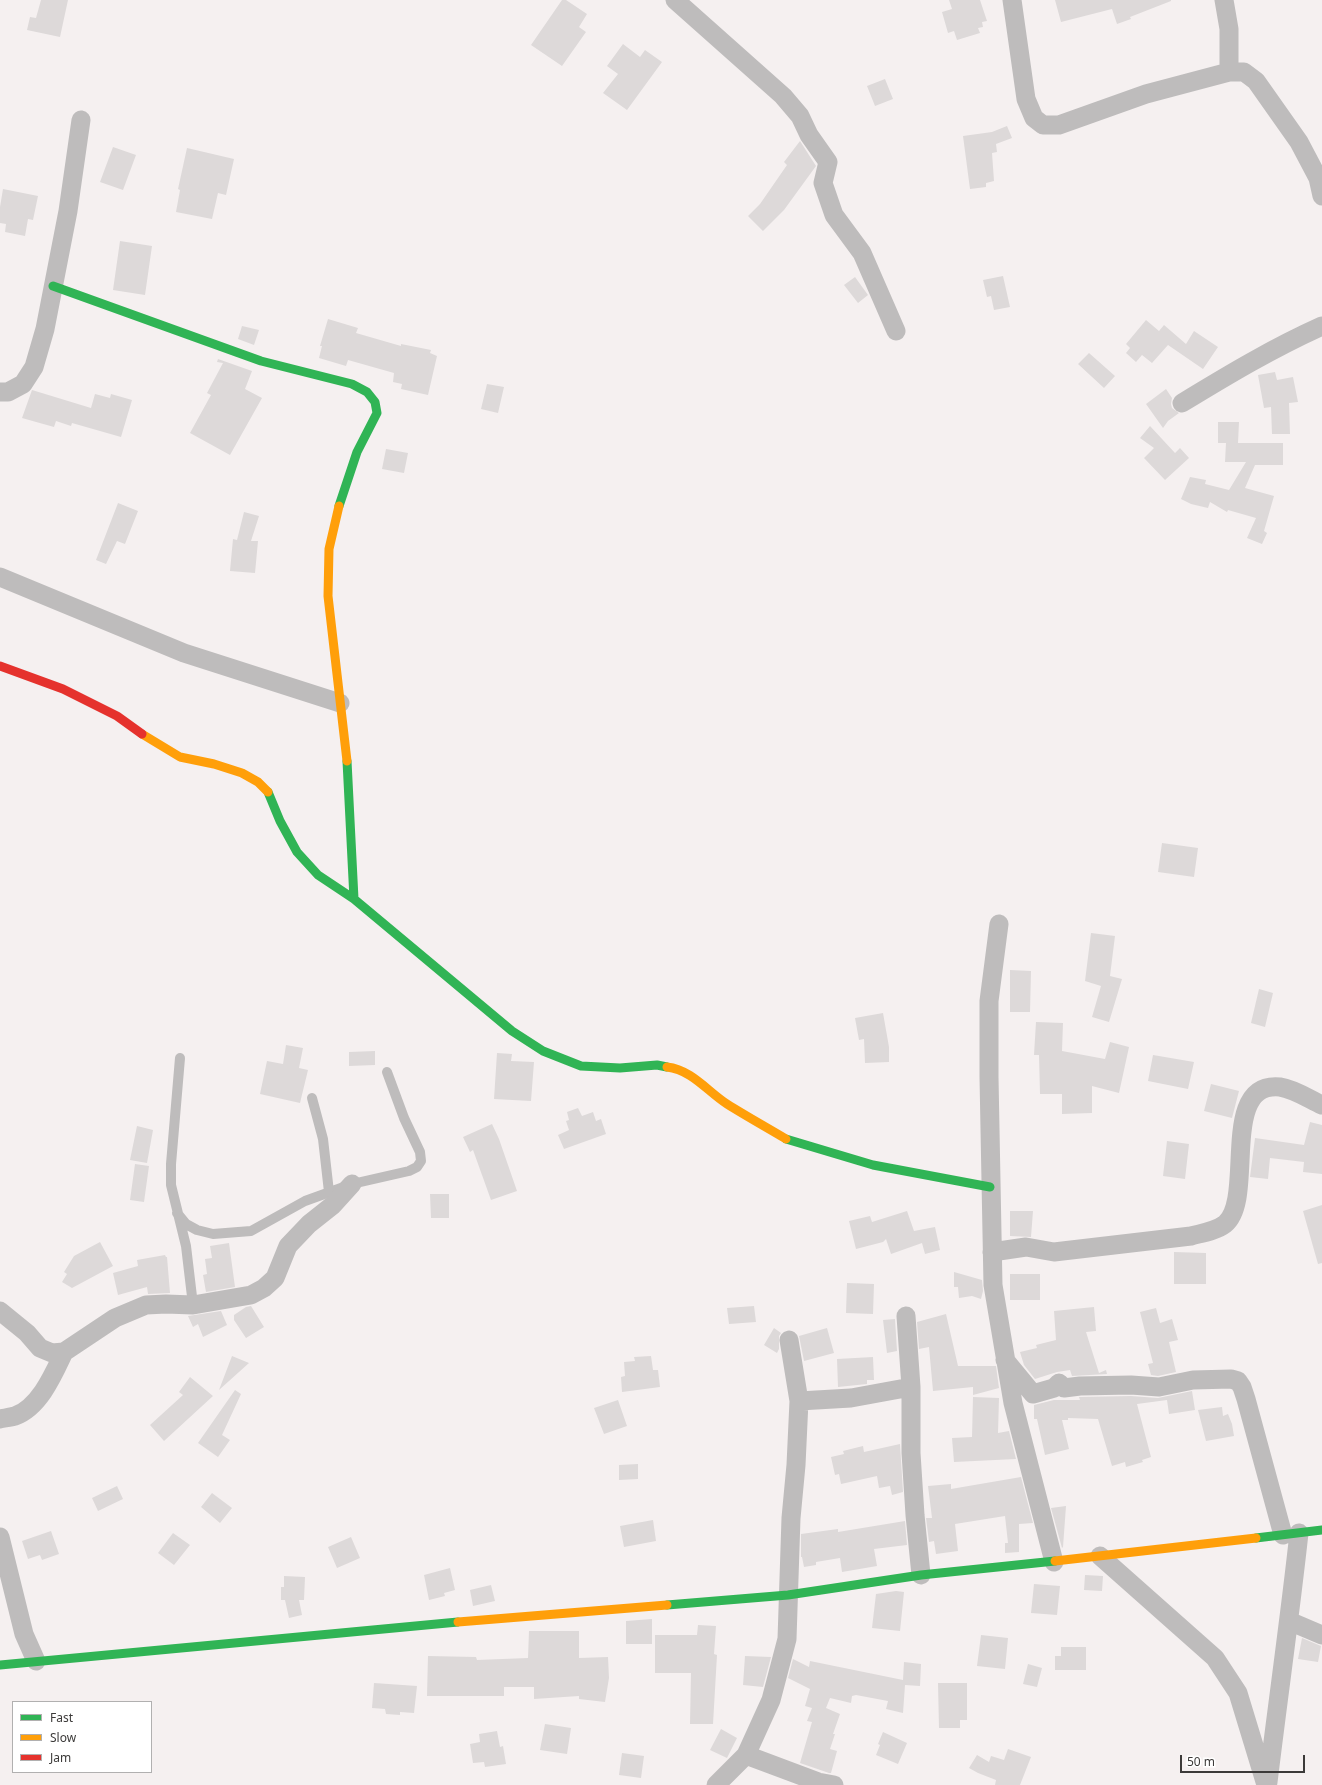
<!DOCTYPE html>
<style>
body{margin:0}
#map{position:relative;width:1322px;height:1785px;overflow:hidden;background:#f5f0f0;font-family:"Noto Sans",sans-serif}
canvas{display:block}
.legend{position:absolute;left:12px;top:1701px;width:140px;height:72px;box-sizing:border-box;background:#fff;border:1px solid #b1b0b0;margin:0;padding:5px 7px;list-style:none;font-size:12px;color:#3c3a39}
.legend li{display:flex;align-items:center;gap:8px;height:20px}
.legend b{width:20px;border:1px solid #b1b0b0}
.scale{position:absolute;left:1180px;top:1755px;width:125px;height:18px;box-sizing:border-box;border:2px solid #3c3a39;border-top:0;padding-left:5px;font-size:12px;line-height:14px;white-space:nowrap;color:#3c3a39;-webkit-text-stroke:3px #fff;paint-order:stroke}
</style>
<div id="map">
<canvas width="1322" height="1785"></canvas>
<ul class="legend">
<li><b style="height:5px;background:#30b455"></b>Fast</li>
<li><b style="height:5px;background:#ff9f0a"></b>Slow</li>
<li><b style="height:5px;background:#e5322d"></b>Jam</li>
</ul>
<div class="scale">50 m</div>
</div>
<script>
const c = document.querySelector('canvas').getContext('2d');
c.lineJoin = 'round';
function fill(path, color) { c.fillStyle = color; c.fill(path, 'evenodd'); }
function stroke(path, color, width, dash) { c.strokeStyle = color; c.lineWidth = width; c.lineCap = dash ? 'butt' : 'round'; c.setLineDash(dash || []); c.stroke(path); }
const building = new Path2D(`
 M 41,0 L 68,0 L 60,37 L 27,30 L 30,17 L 36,18 Z
 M 562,0 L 566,0 L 587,14 L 579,27 L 586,32 L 562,66 L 531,45 Z
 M 949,0 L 980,0 L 987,21 L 982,22 L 983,27 L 978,28 L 980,33 L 957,40 L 954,31 L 948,33 L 942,12 L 952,9 Z
 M 1055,0 L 1171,0 L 1171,1 L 1130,17 L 1131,19 L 1117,24 L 1112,9 L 1061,22 Z
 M 623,44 L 640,57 L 645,50 L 662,62 L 627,110 L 603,93 L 618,74 L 607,66 Z
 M 885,79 L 893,99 L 875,106 L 867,86 Z
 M 1007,126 L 1012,138 L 996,144 L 997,152 L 992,153 L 994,181 L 986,183 L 986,187 L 970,189 L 963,136 L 992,132 Z
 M 800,141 L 816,166 L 784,210 L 763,231 L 748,216 L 760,204 L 787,165 L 784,162 Z
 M 113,147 L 136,155 L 123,190 L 100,182 Z
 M 187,148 L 234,159 L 226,195 L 218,193 L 212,219 L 176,212 L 180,190 L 178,189 Z
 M 3,189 L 38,196 L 33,220 L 28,219 L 25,236 L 5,232 L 6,224 L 0,223 L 0,207 Z
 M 120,241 L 152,246 L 145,295 L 113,290 Z
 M 1003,276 L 1010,307 L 994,310 L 991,296 L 987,297 L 983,280 Z
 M 855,277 L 868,295 L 858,303 L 844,285 Z
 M 328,319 L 358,328 L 356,333 L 401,346 L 401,344 L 431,350 L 430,353 L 437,356 L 428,395 L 401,389 L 402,384 L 393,382 L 394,373 L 348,360 L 346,366 L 319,358 L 322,346 L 320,346 Z
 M 1146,320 L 1159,331 L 1164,325 L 1186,344 L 1194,331 L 1218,347 L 1203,369 L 1168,345 L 1152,363 L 1142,355 L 1136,362 L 1126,353 L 1130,348 L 1126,344 Z
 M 242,326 L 259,330 L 254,345 L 238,339 Z
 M 1089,353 L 1115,376 L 1104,388 L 1078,364 Z
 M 218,359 L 252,371 L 245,389 L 262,398 L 230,455 L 190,433 L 211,395 L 207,393 L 223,363 L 217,362 Z
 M 1275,372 L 1277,380 L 1293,377 L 1298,402 L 1289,403 L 1290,434 L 1272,434 L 1271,407 L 1264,408 L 1258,375 Z
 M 487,384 L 504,387 L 498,413 L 481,409 Z
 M 1166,389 L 1172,398 L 1171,404 L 1172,408 L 1179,413 L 1168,421 L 1163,428 L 1146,404 Z
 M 32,390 L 91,408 L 95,394 L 110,398 L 111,394 L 132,400 L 121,437 L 72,423 L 71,426 L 56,421 L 54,427 L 22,418 Z
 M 1218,422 L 1239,422 L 1238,443 L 1218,443 Z
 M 1150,426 L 1175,453 L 1180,448 L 1189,458 L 1165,480 L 1144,458 L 1154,448 L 1140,438 Z
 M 1226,443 L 1283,443 L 1283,465 L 1255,465 L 1245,488 L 1274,496 L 1264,531 L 1267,533 L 1262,544 L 1247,538 L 1256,518 L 1228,510 L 1227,512 L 1210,502 L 1208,508 L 1191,504 L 1181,499 L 1190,477 L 1206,480 L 1205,484 L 1229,490 L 1246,462 L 1225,462 Z
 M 386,449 L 408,453 L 404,473 L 382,469 Z
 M 118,503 L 138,511 L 125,544 L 117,541 L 106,564 L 96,560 Z
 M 244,512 L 259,516 L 251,541 L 258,541 L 255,573 L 230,571 L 233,539 L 237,540 Z
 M 1162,843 L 1198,848 L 1194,877 L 1158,872 Z
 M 1091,933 L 1115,936 L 1110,976 L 1122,979 L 1109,1022 L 1092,1017 L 1101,986 L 1085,981 Z
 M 1010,970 L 1031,971 L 1030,1012 L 1010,1012 Z
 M 1259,989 L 1273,993 L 1265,1027 L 1251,1023 Z
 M 883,1013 L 889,1047 L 889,1062 L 865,1063 L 864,1039 L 859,1040 L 855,1018 Z
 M 1036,1022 L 1063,1023 L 1062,1051 L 1105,1059 L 1110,1042 L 1129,1047 L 1119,1093 L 1092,1086 L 1092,1113 L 1062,1114 L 1062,1094 L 1040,1094 L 1039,1055 L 1034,1055 Z
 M 286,1045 L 303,1048 L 299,1068 L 308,1070 L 300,1103 L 260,1094 L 267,1061 L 283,1064 Z
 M 375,1051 L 375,1065 L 349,1066 L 349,1052 Z
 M 497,1053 L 512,1054 L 511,1061 L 534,1062 L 531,1101 L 494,1099 Z
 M 1153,1055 L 1194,1062 L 1188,1089 L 1148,1081 Z
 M 1211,1084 L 1239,1091 L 1232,1118 L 1204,1111 Z
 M 578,1108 L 582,1116 L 593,1112 L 596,1121 L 601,1119 L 606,1134 L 564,1149 L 558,1135 L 569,1130 L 566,1121 L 569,1120 L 567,1112 Z
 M 1310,1122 L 1322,1125 L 1322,1174 L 1303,1172 L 1304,1162 L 1270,1158 L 1268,1179 L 1250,1177 L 1255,1138 L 1304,1145 Z
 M 492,1124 L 499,1139 L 517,1191 L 491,1200 L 473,1150 L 470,1152 L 463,1137 Z
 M 137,1126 L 153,1130 L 147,1163 L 130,1160 Z
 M 1167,1141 L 1189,1144 L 1185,1179 L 1163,1176 Z
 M 135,1164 L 149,1166 L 144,1202 L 130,1200 Z
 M 430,1194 L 449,1194 L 449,1218 L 431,1218 Z
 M 1322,1205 L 1322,1263 L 1318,1264 L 1303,1211 Z
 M 907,1211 L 914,1231 L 935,1227 L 940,1250 L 925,1254 L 922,1243 L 891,1254 L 886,1239 L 883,1242 L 856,1249 L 849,1221 L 870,1216 L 872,1222 Z
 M 1010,1211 L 1033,1211 L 1031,1237 L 1010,1236 Z
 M 100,1242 L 113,1266 L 72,1288 L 62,1282 L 67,1274 L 64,1272 L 74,1256 Z
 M 229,1243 L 235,1287 L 206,1292 L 203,1275 L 207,1274 L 205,1259 L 212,1258 L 210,1246 Z
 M 1174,1252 L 1206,1253 L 1206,1284 L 1174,1284 Z
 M 165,1255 L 166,1257 L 167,1257 L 170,1293 L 148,1294 L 147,1287 L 118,1295 L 113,1273 L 138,1266 L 137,1260 Z
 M 954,1272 L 982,1280 L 983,1291 L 981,1299 L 972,1296 L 959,1298 L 958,1287 L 954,1287 Z
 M 1010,1274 L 1040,1274 L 1040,1300 L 1010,1300 Z
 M 847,1283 L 874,1284 L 873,1314 L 846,1313 Z
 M 251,1306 L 264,1327 L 246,1338 L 234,1320 L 234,1315 L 246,1307 Z
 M 754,1306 L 756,1322 L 729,1324 L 727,1308 Z
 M 1094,1307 L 1096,1331 L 1086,1332 L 1099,1373 L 1106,1370 L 1107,1374 L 1072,1376 L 1070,1370 L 1057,1372 L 1035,1379 L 1024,1365 L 1020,1352 L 1037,1348 L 1036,1345 L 1056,1340 L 1054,1311 Z
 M 1156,1308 L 1160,1323 L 1172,1319 L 1178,1340 L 1169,1342 L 1176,1372 L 1158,1376 L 1151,1375 L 1148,1364 L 1153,1363 L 1140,1312 Z
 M 221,1311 L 227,1325 L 203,1337 L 198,1324 L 193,1327 L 188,1316 Z
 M 946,1314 L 958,1366 L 996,1366 L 999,1388 L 973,1395 L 973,1387 L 933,1391 L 929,1347 L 919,1349 L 917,1322 Z
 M 895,1319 L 897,1351 L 887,1353 L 883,1320 Z
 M 774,1328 L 781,1333 L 779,1336 L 779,1349 L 777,1353 L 764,1345 Z
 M 827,1328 L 834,1353 L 804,1361 L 799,1336 Z
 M 232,1356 L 249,1363 L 219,1390 Z
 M 651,1356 L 653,1370 L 658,1370 L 660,1387 L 622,1392 L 621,1377 L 625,1376 L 624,1362 L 635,1361 L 634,1357 Z
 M 873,1357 L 874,1380 L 867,1380 L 867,1384 L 838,1387 L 837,1359 Z
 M 190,1377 L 213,1396 L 164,1441 L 150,1425 L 183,1395 L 179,1392 Z
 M 235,1390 L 241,1394 L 222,1435 L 230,1440 L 218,1457 L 198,1443 Z
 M 1192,1391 L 1195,1410 L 1169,1414 L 1167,1400 L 1137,1404 L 1151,1457 L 1142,1460 L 1143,1462 L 1126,1467 L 1125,1462 L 1112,1466 L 1098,1419 L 1068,1418 L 1068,1420 L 1062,1420 L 1069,1449 L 1045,1455 L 1037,1419 L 1034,1419 L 1034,1405 L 1054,1400 L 1080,1400 L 1079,1397 L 1131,1396 L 1158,1398 Z
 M 973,1397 L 999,1398 L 998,1433 L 1009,1431 L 1016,1459 L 954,1462 L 952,1438 L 972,1437 Z
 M 618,1400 L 627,1426 L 604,1434 L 594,1408 Z
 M 1222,1407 L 1223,1416 L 1228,1414 L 1232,1424 L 1234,1436 L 1206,1441 L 1198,1410 Z
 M 900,1444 L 903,1492 L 892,1495 L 890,1486 L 879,1488 L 877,1476 L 841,1484 L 839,1474 L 835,1475 L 831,1457 L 844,1454 L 843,1451 L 863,1446 L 864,1452 Z
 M 638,1464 L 638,1479 L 619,1480 L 619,1465 Z
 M 1021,1477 L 1033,1523 L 1019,1524 L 1019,1552 L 1005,1553 L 1005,1543 L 1008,1543 L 1005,1516 L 955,1524 L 958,1551 L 936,1554 L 934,1541 L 929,1542 L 926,1518 L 932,1518 L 928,1486 L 951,1484 L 951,1489 Z
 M 117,1486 L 123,1499 L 98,1511 L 92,1498 Z
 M 212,1493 L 232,1508 L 220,1523 L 201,1507 Z
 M 1066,1506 L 1063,1547 L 1062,1548 L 1051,1508 Z
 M 653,1520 L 656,1541 L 624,1547 L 620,1526 Z
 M 905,1521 L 907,1545 L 874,1549 L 877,1566 L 842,1572 L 840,1558 L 816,1562 L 816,1565 L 804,1567 L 802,1557 L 801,1557 L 801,1534 L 838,1529 L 838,1532 Z
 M 51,1531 L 59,1554 L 42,1560 L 40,1555 L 28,1559 L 22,1541 Z
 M 173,1533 L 190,1545 L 174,1565 L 158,1553 Z
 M 351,1537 L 360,1558 L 337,1568 L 328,1547 Z
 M 450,1568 L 455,1590 L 444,1593 L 445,1596 L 429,1600 L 424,1575 Z
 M 1085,1575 L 1103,1576 L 1102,1591 L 1084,1590 Z
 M 284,1576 L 305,1577 L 304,1600 L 299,1600 L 302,1615 L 289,1618 L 285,1600 L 281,1600 L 281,1587 L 284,1587 Z
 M 1034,1584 L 1060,1586 L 1057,1615 L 1031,1613 Z
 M 491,1585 L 495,1601 L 473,1606 L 470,1590 Z
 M 896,1591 L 904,1592 L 900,1631 L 872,1628 L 876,1594 Z
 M 652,1619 L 652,1644 L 626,1644 L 626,1621 Z
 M 698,1625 L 716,1626 L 714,1654 L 717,1655 L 713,1724 L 690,1724 L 691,1673 L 655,1673 L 655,1635 L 697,1635 Z
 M 529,1631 L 579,1631 L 579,1658 L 608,1657 L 609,1678 L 605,1702 L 579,1699 L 579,1696 L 534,1699 L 534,1687 L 504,1687 L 504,1696 L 427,1696 L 428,1656 L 476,1657 L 477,1660 L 528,1658 Z
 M 981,1635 L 1008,1638 L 1005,1669 L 977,1666 Z
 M 1302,1638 L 1321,1646 L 1318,1662 L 1298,1659 Z
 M 1061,1647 L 1086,1647 L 1086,1670 L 1055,1670 L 1055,1656 L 1061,1656 Z
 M 745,1656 L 771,1657 L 763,1687 L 743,1685 Z
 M 793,1659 L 809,1667 L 810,1661 L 903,1680 L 904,1662 L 921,1664 L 920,1686 L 905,1685 L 903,1713 L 886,1709 L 888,1701 L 856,1695 L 852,1696 L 851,1703 L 830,1698 L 826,1708 L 840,1714 L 833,1734 L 835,1734 L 830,1749 L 837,1751 L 831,1773 L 829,1773 L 800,1763 L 812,1722 L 807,1721 L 812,1708 L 805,1706 L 810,1689 L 788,1678 Z
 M 1028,1664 L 1042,1668 L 1037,1687 L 1023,1684 Z
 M 374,1683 L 417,1686 L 414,1713 L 400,1712 L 400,1715 L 386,1714 L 385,1709 L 372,1708 Z
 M 938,1683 L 967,1683 L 967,1720 L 960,1720 L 960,1728 L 939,1728 Z
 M 545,1724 L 571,1728 L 567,1754 L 540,1750 Z
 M 721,1729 L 737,1738 L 727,1758 L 710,1750 Z
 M 497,1731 L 500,1747 L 503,1746 L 506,1764 L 485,1767 L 484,1762 L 473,1763 L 470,1744 L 480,1742 L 479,1734 Z
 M 883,1732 L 907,1743 L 898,1764 L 876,1755 L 880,1745 L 878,1744 Z
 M 1008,1749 L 1031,1757 L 1020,1785 L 995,1785 L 996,1780 L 978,1773 L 969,1768 L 977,1755 L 989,1762 L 991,1756 L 1004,1760 Z
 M 622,1753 L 644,1756 L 641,1778 L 619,1775 Z`);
const lane = new Path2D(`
 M 180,1058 L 171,1164 L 171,1185 L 186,1246 L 193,1305
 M 312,1098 L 323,1139 L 329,1192
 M 177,1213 L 186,1224 L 197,1230 L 213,1234 L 251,1231 L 305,1201 L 352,1184 L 409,1171 L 417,1167 L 421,1161 L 420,1152 L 404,1118 L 387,1072`);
const street = new Path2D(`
 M 675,0 L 783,96 L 800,116 L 809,135 L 828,162 L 823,183 L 834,215 L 862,253 L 896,331
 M 1012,0 L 1026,99 L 1034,118 L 1043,125 L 1059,125 L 1146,94 L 1229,72 L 1244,72 L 1256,81 L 1299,142 L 1318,178 L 1322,196
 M 1224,0 L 1229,29 L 1229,72
 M 0,392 L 8,392 L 23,384 L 34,367 L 45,329 L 68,211 L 81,120
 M 1182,403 C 1228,375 1273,348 1322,326
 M 0,577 L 184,653 L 340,703
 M 999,924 L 989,1001 L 989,1077 L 993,1285 L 1013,1403 L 1054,1562
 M 992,1252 L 1026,1247 L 1054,1252 L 1191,1236 C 1202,1233 1216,1231 1225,1224 C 1256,1199 1218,1081 1280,1087 C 1294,1089 1309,1099 1322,1105
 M 0,1311 L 27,1333 L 40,1348 L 52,1353 L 64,1352 L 115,1318 L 146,1305 L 166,1304 L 193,1305 L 251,1295 L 264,1288 L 275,1278 L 288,1246 L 309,1224 L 333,1205 L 352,1184
 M 906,1316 L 911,1387 L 911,1453 L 915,1515 L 921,1575
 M 1005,1360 L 1033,1394 L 1054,1388 L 1059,1383 L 1064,1388 L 1080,1386 L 1131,1385 L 1159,1387 L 1193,1380 L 1231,1379 L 1238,1381 L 1242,1387 L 1246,1399 L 1283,1535
 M 799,1401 L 851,1398 L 911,1387
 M 0,1419 C 5,1418 11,1417 15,1416 C 40,1407 54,1373 64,1352
 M 0,1537 L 24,1634 L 36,1661
 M 1100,1556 L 1215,1658 L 1238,1693 L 1266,1785
 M 1289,1621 L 1322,1635
 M 746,1755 L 818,1782 L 834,1785
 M 1268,1782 C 1278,1699 1290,1616 1299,1533
 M 716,1785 L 746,1755 L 771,1700 L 787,1639 L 791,1518 L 796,1465 L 799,1401 L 789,1340`);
const fast = new Path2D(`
 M 53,286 L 261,361 L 352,384 L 367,392 L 375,402 L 377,413 L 357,452 L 339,506
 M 347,761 L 354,899
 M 268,792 L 280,821 L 297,852 L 318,875 L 354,899 L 512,1031 L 543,1051 L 581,1066 L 620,1068 L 657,1065 L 667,1067
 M 786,1139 L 873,1165 L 990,1187
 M 1256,1538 L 1322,1530
 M 667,1605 L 788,1595 L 921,1575 L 1055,1561
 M 0,1665 L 458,1622`);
const slow = new Path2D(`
 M 339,506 L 329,549 L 328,596 L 347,761
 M 142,734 L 180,757 L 214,764 L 242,773 L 258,782 L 268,792
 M 667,1067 C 692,1070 707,1091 727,1104 C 746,1116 766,1127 786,1139
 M 1055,1561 L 1256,1538
 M 458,1622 L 667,1605`);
const jam = new Path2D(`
 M 0,666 L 63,689 L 117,716 L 142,734`);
fill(building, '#ddd9d9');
stroke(lane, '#bebcbc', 10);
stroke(street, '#bebcbc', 19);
stroke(fast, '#30b455', 9);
stroke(slow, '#ff9f0a', 9);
stroke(jam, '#e5322d', 9);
</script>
